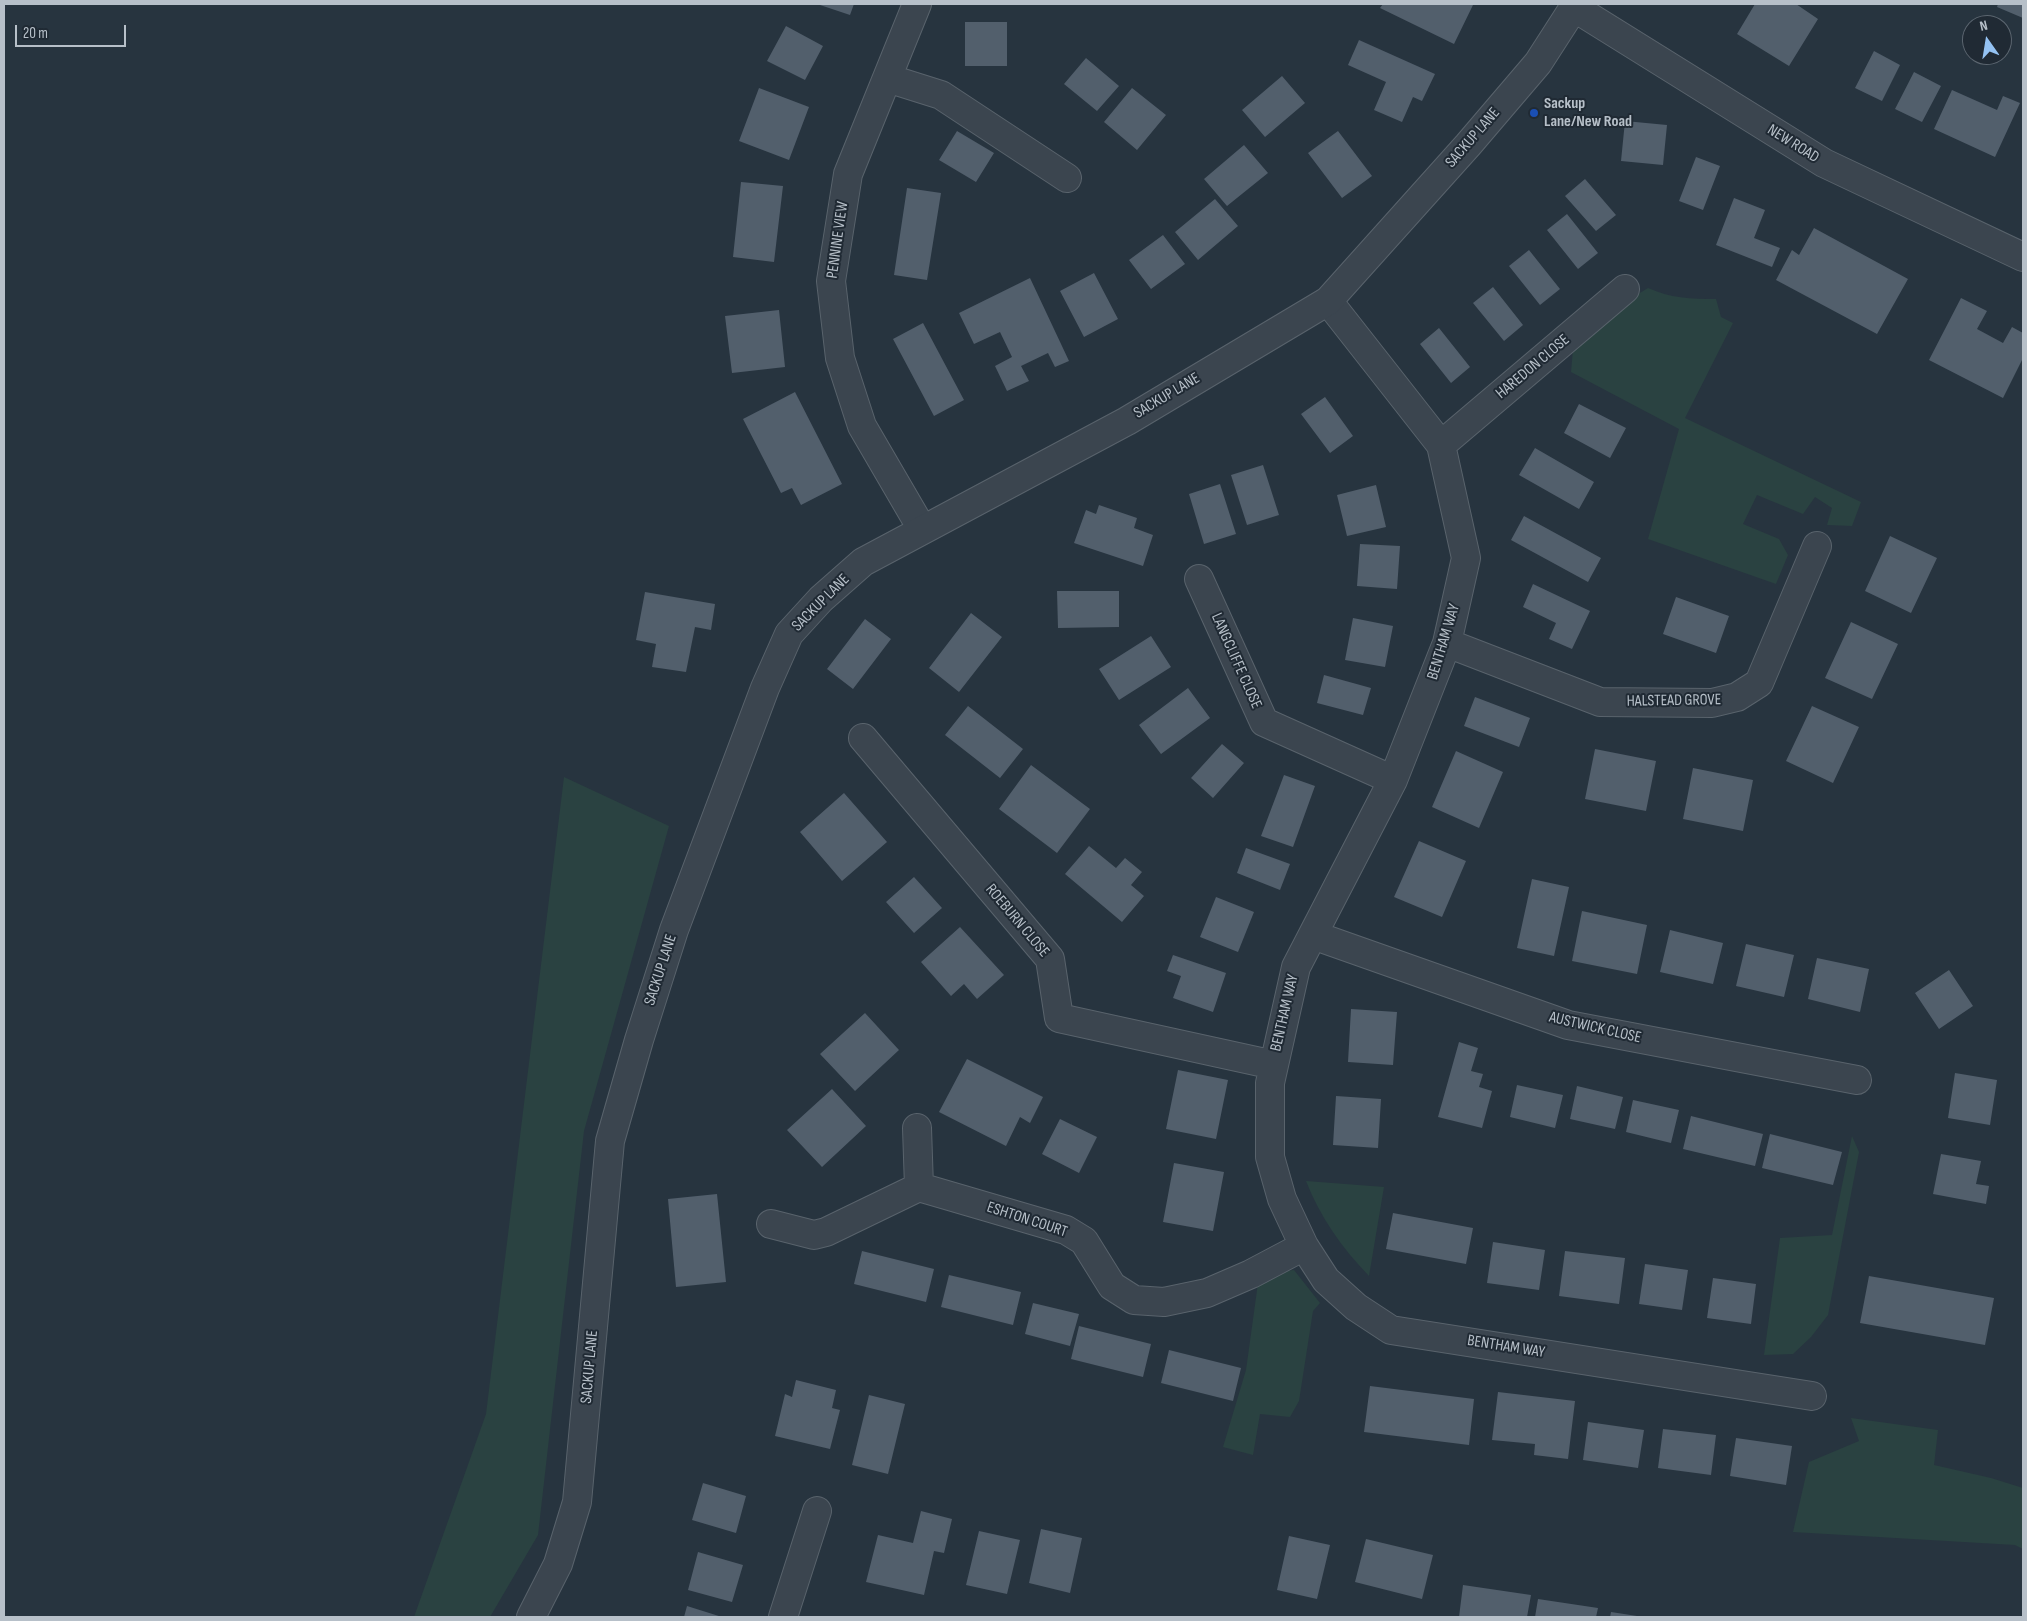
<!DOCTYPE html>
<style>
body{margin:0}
#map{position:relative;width:2027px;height:1621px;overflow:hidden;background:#27343f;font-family:"Sofia Sans Condensed",sans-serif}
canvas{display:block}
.frame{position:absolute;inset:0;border:5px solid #b7c0c9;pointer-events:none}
.north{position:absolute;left:1962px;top:15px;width:50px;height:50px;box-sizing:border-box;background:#202a34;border:1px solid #5c6670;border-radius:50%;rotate:347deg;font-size:14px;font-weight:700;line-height:20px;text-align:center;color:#b7c0c9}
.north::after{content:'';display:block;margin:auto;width:18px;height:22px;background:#94c2f2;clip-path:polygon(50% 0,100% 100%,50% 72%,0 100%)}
.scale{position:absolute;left:15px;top:25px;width:111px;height:22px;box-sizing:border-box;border:2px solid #b7c0c9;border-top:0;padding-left:6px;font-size:15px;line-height:18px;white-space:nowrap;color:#b7c0c9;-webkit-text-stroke:4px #202a34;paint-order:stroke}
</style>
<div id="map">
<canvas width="2027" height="1621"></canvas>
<div class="frame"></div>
<div class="north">N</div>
<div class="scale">20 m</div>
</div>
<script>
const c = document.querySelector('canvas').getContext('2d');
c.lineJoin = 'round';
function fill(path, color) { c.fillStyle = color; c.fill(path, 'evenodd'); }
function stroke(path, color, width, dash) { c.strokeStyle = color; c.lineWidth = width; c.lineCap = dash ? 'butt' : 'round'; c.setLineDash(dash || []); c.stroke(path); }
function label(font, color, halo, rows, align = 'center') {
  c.font = font + ' "Sofia Sans Condensed",sans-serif'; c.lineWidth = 4; c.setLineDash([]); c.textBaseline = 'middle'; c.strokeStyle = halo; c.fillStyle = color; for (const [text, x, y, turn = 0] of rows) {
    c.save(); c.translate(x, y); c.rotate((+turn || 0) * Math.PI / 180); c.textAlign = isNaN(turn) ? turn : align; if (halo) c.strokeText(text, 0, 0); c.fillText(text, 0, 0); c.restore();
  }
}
const green = new Path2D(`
 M 1648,288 C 1670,298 1691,299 1716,299 L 1721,317 L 1733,323 L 1685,418 L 1861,502 L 1852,526 L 1827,525 L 1832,508 L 1815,497 L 1803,514 L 1757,495 L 1743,524 L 1779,539 L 1788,555 L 1776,584 L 1648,539 L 1679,429 L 1571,372 L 1573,349 L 1596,320 Z
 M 564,777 L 669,826 L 584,1131 L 538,1535 L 490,1617 L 414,1617 L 486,1414 Z
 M 1852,1136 L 1859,1152 L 1828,1315 L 1811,1337 L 1793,1354 L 1764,1355 L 1780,1238 L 1832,1235 Z
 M 1306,1181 L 1384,1187 L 1369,1276 C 1342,1248 1320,1217 1306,1181 Z
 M 1294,1270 L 1320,1303 L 1313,1311 L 1299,1401 L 1290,1417 L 1260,1414 L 1253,1455 L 1223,1447 L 1246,1370 L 1258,1283 L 1275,1272 Z
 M 1851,1418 L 1938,1430 L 1934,1465 L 1991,1478 L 2023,1488 L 2023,1549 L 2015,1545 L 1793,1532 L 1809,1462 L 1859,1441 Z`);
const building = new Path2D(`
 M 817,4 L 854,4 L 850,15 Z
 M 1383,4 L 1470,4 L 1473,5 L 1454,44 L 1380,8 Z
 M 1755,4 L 1796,4 L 1818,19 L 1789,66 L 1737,34 Z
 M 1998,4 L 2023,4 L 2023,18 L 1997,7 Z
 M 965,22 L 1007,22 L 1007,66 L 965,66 Z
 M 786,26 L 823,46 L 805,80 L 767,61 Z
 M 1359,40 L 1435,74 L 1422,101 L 1413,97 L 1402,122 L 1374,110 L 1386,82 L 1348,65 Z
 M 1874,51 L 1900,65 L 1882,101 L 1855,88 Z
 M 1086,58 L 1119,86 L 1097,111 L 1064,84 Z
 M 1914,72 L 1941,86 L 1922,122 L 1895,109 Z
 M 1282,76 L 1305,103 L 1265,137 L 1242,110 Z
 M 759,88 L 809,107 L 789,160 L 739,141 Z
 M 1132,88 L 1166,115 L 1137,150 L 1104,122 Z
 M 1952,90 L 1997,110 L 2003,96 L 2020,103 L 1995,157 L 1934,129 Z
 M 1625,121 L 1667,125 L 1663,165 L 1621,161 Z
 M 957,131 L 994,153 L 976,182 L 939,160 Z
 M 1338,131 L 1372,176 L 1342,198 L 1308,153 Z
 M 1244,145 L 1268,173 L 1227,206 L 1204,179 Z
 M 1696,157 L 1720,166 L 1703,210 L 1679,201 Z
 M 1585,179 L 1616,215 L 1596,231 L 1565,196 Z
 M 741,182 L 783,186 L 774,262 L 733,257 Z
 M 907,188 L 941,193 L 927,280 L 894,275 Z
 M 1734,198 L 1765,210 L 1754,238 L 1780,248 L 1772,267 L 1716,245 Z
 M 1215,199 L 1238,226 L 1198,260 L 1175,232 Z
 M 1567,214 L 1598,253 L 1578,269 L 1547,230 Z
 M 1814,228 L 1908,279 L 1877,334 L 1776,280 L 1792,250 L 1799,255 Z
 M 1163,235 L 1185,264 L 1151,289 L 1129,260 Z
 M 1529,250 L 1560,289 L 1540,305 L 1509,266 Z
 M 1094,273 L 1118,319 L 1084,337 L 1060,291 Z
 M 1030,278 L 1069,361 L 1055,367 L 1048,353 L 1021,366 L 1029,381 L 1007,391 L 995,366 L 1012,357 L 1000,332 L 974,344 L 959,313 Z
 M 1493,287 L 1523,325 L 1504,341 L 1473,303 Z
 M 1961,298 L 1987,311 L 1977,329 L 2003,343 L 2012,327 L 2023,333 L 2023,358 L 2003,398 L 1929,360 Z
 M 779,310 L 785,367 L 732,373 L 725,316 Z
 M 923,323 L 964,400 L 934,416 L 893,339 Z
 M 1439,328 L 1470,367 L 1451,383 L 1420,344 Z
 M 795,392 L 842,484 L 801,505 L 792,488 L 781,493 L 743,419 Z
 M 1325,397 L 1353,436 L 1330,453 L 1301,414 Z
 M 1579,404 L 1626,428 L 1610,458 L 1564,433 Z
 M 1535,448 L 1594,482 L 1579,509 L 1519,475 Z
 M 1263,465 L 1279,515 L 1247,525 L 1231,475 Z
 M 1220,484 L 1236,534 L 1204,544 L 1189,494 Z
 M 1376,485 L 1386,527 L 1347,536 L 1337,495 Z
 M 1099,505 L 1137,518 L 1134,528 L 1153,535 L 1143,566 L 1074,543 L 1086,510 L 1096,514 Z
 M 1524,516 L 1601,558 L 1588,582 L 1511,540 Z
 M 1890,536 L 1937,558 L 1911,613 L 1865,591 Z
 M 1360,544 L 1400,546 L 1397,589 L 1357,586 Z
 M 1533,584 L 1590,611 L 1572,649 L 1549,639 L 1556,623 L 1523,607 Z
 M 1057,591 L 1119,591 L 1119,627 L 1058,628 Z
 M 645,592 L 715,604 L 711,630 L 695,627 L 686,672 L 652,667 L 656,644 L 636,640 Z
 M 1676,597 L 1729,616 L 1716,653 L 1663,634 Z
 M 971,613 L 1002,637 L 959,692 L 929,668 Z
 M 1353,618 L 1393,626 L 1385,667 L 1345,660 Z
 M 865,619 L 891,639 L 853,689 L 827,669 Z
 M 1851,622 L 1898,644 L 1872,699 L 1825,678 Z
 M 1151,636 L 1171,667 L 1119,700 L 1099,669 Z
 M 1324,675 L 1371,688 L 1363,715 L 1317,703 Z
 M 1188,688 L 1210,718 L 1161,754 L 1139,725 Z
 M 1475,697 L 1530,718 L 1519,747 L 1464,726 Z
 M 968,706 L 1023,749 L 1000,778 L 945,735 Z
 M 1812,706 L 1859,727 L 1833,783 L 1786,761 Z
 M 1222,744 L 1244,763 L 1213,798 L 1191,778 Z
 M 1595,749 L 1656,761 L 1646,811 L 1585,799 Z
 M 1456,751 L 1503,772 L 1479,828 L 1432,807 Z
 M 1031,765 L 1090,809 L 1057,853 L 999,809 Z
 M 1693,768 L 1753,780 L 1743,831 L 1683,819 Z
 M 1284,775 L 1315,786 L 1293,847 L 1261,836 Z
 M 844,793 L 887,842 L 842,881 L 800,832 Z
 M 1419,841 L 1466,861 L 1442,917 L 1394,897 Z
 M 1089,846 L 1116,868 L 1125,858 L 1142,872 L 1131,885 L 1144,896 L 1122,922 L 1065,874 Z
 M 1246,848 L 1290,864 L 1280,890 L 1237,873 Z
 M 914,877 L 942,908 L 914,933 L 886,902 Z
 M 1532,879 L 1569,887 L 1554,956 L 1517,948 Z
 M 1216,897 L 1254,912 L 1238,952 L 1200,937 Z
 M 1582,911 L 1647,925 L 1637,974 L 1572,961 Z
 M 960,927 L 1004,975 L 977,999 L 964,984 L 951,996 L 921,962 Z
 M 1670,930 L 1723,943 L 1713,984 L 1660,972 Z
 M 1746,944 L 1794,955 L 1784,997 L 1736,986 Z
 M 1173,955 L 1226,973 L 1213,1012 L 1173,998 L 1181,976 L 1167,971 Z
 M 1817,958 L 1869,969 L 1860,1012 L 1808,999 Z
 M 1949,970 L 1973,1006 L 1939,1029 L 1915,993 Z
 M 1351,1009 L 1397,1012 L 1393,1065 L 1348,1062 Z
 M 865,1013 L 899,1050 L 855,1091 L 820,1054 Z
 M 1459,1042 L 1478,1048 L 1471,1071 L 1483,1074 L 1479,1087 L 1492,1091 L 1482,1128 L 1438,1117 Z
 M 967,1059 L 1043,1097 L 1030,1123 L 1020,1117 L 1006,1146 L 939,1112 Z
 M 1178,1070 L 1228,1080 L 1216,1139 L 1166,1129 Z
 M 1955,1073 L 1997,1080 L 1990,1125 L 1948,1118 Z
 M 1517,1085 L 1563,1095 L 1555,1128 L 1510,1117 Z
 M 1577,1086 L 1623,1097 L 1615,1129 L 1570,1119 Z
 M 832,1089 L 866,1126 L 822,1167 L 787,1130 Z
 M 1336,1096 L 1381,1099 L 1378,1148 L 1333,1145 Z
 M 1633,1100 L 1679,1110 L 1671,1143 L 1626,1132 Z
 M 1691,1116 L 1763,1134 L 1755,1166 L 1683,1149 Z
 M 1060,1119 L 1097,1137 L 1079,1173 L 1042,1154 Z
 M 1770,1134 L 1842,1152 L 1833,1185 L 1762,1168 Z
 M 1941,1154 L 1981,1161 L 1976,1184 L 1989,1186 L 1986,1204 L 1933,1194 Z
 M 1174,1163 L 1224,1172 L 1213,1231 L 1163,1222 Z
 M 717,1194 L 726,1282 L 676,1287 L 668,1199 Z
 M 1393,1213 L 1473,1228 L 1466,1264 L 1386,1249 Z
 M 1493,1242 L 1545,1250 L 1539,1290 L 1487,1283 Z
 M 862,1251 L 934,1269 L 926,1302 L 854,1284 Z
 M 1565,1251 L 1625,1258 L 1619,1304 L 1559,1296 Z
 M 1645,1264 L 1688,1270 L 1682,1310 L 1639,1304 Z
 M 949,1275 L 1021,1292 L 1013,1325 L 941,1307 Z
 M 1869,1276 L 1994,1298 L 1985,1345 L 1860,1323 Z
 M 1713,1278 L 1756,1284 L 1751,1324 L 1707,1318 Z
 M 1033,1303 L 1079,1314 L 1070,1346 L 1025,1334 Z
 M 1079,1326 L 1151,1344 L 1143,1377 L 1071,1359 Z
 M 1169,1350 L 1241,1368 L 1233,1401 L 1161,1383 Z
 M 796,1380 L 836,1390 L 832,1408 L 840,1410 L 830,1449 L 775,1436 L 785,1394 L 792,1397 Z
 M 1370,1386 L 1474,1399 L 1469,1445 L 1364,1432 Z
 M 1498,1392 L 1575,1401 L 1568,1459 L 1534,1455 L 1535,1444 L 1492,1440 Z
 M 869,1395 L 905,1404 L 888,1474 L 852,1465 Z
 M 1588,1422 L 1644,1430 L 1638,1468 L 1583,1460 Z
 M 1663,1429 L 1716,1435 L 1711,1475 L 1658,1468 Z
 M 1736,1438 L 1792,1446 L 1786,1485 L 1730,1476 Z
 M 703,1483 L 746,1496 L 736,1533 L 692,1520 Z
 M 921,1511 L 952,1519 L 944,1553 L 934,1551 L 924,1595 L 866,1582 L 878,1535 L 913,1543 Z
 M 1041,1529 L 1082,1538 L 1070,1593 L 1029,1583 Z
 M 979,1531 L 1020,1540 L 1007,1594 L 966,1585 Z
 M 1289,1536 L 1330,1545 L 1317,1599 L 1277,1590 Z
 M 1366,1539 L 1433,1555 L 1422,1599 L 1355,1582 Z
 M 698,1552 L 743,1565 L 732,1602 L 688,1590 Z
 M 1463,1585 L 1531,1595 L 1527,1617 L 1459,1617 Z
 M 1538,1599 L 1598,1608 L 1596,1617 L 1535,1617 Z
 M 687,1606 L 722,1617 L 684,1617 Z
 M 1611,1612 L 1637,1616 L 1637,1617 L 1610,1617 Z`);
const minor = new Path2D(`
 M 917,4 L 848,174 L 831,281 L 840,358 L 862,426 L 922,529
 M 887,78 L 941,95 L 1067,178
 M 1328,301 L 1441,445 L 1466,558 L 1447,643 L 1393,780 L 1296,967 L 1270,1083 L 1270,1157 L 1282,1199 L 1304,1246 L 1326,1280 L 1356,1307 L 1391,1330 L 1812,1396
 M 1441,445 L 1625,289
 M 1199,579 L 1264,722 L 1393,780
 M 1447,643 L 1600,702 L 1712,703 L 1737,697 L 1759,683 L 1817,546
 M 863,738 L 1050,959 L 1059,1018 L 1274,1065
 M 1313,935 L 1568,1025 L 1857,1080
 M 917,1128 L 919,1187 L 1066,1230 L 1084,1241 L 1112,1286 L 1134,1300 L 1164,1302 L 1207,1293 L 1251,1274 L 1304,1246
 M 771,1224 L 814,1235 L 826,1232 L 919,1187
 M 783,1617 L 817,1511`);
const tertiary = new Path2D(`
 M 1575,8 L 1824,163 L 2023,257
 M 531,1617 L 558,1564 L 577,1502 L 610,1141 L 639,1040 L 674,930 L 765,688 L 789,634 L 821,599 L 863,562 L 1127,421 L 1328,301 L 1468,145 L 1538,63 L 1576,4`);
const markers = [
 [1534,113,5,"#1a4fb4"]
];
const poiNames = [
 ["Sackup",1544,104],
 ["Lane/New Road",1544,122]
];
const streetNames = [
 ["SACKUP LANE",1473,138,-49],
 ["NEW ROAD",1793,144,32],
 ["PENNINE VIEW",838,240,-82],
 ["HAREDON CLOSE",1533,367,-40],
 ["SACKUP LANE",1167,396,-31],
 ["SACKUP LANE",821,603,-45],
 ["BENTHAM WAY",1444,642,-73],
 ["LANGCLIFFE CLOSE",1236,661,66],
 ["HALSTEAD GROVE",1674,701,-1],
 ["ROEBURN CLOSE",1017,921,50],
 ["SACKUP LANE",661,970,-72],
 ["BENTHAM WAY",1285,1013,-77],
 ["AUSTWICK CLOSE",1595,1028,13],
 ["ESHTON COURT",1027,1220,18],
 ["BENTHAM WAY",1506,1347,9],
 ["SACKUP LANE",590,1367,-85]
];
fill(green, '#2a4241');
fill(building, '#525f6c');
stroke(minor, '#59636c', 30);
stroke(tertiary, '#59636c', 30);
stroke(minor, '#3b454f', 28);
stroke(tertiary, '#3b454f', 28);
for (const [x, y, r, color] of markers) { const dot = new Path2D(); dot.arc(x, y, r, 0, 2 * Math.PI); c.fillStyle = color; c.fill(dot); stroke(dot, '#202a34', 2); }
label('bold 16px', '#b7c0c9', '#202a34', poiNames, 'left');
label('16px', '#b7c0c9', '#202a34', streetNames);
</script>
